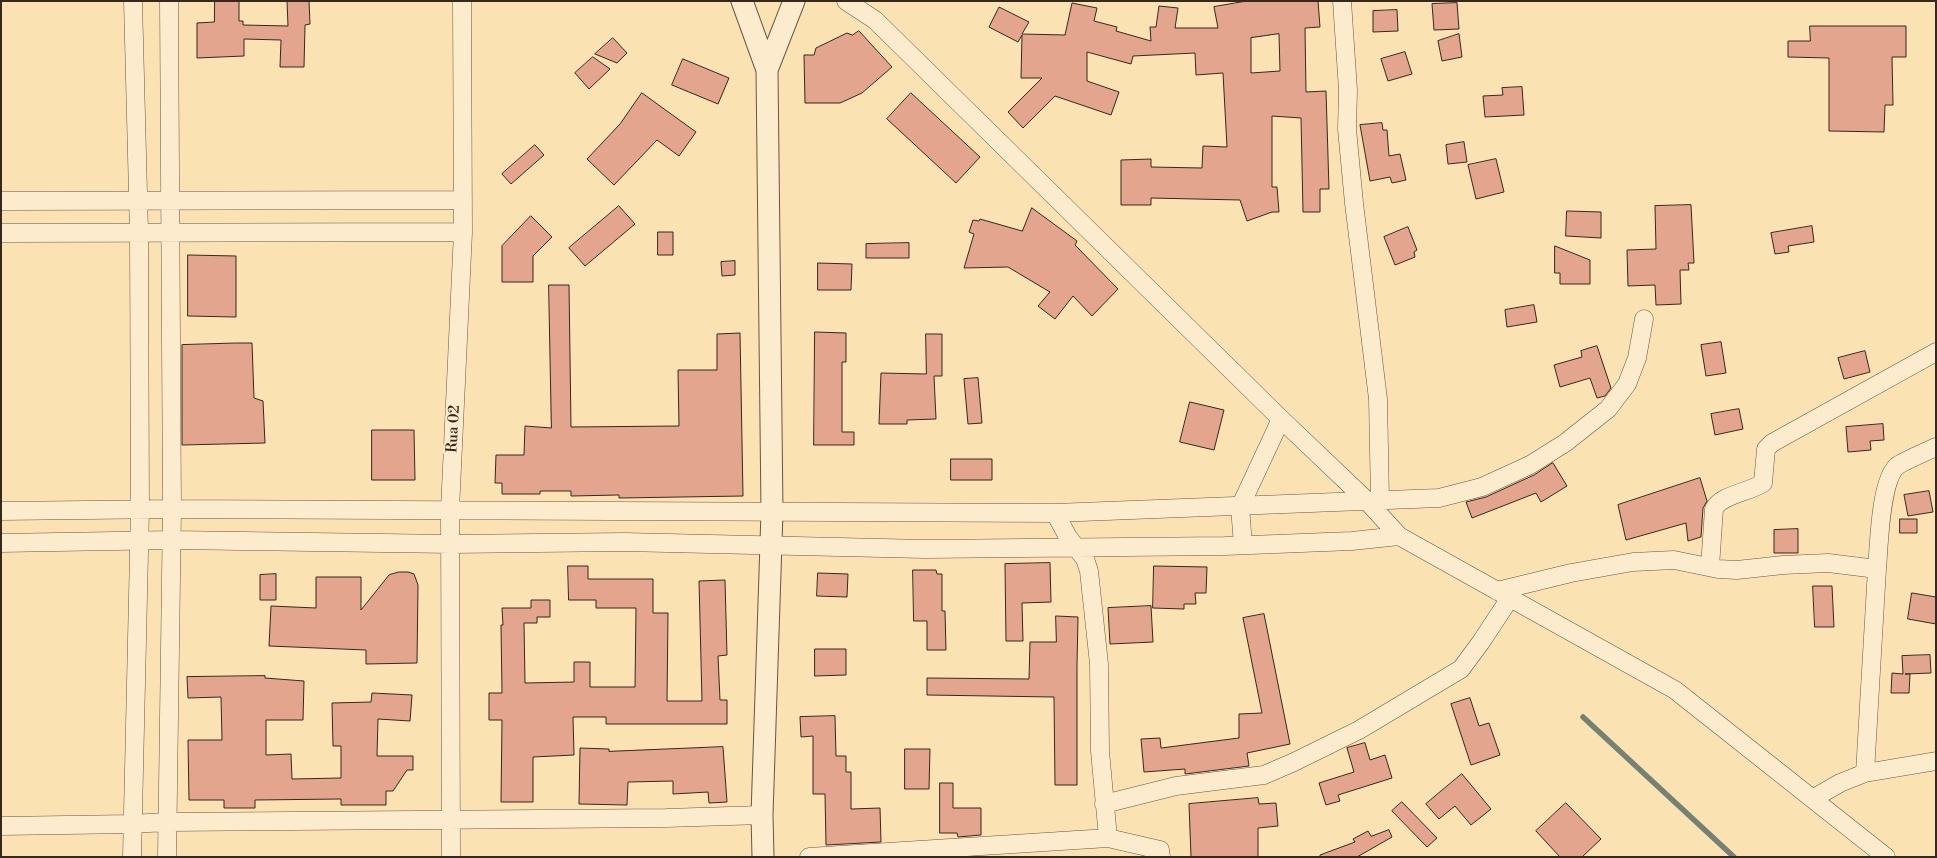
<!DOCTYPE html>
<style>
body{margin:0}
#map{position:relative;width:1937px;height:858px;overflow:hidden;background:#fbe2b2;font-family:"Libre Bodoni",serif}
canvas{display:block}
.frame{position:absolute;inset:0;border:2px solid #36281e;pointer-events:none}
</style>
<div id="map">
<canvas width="1937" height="858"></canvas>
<div class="frame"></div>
</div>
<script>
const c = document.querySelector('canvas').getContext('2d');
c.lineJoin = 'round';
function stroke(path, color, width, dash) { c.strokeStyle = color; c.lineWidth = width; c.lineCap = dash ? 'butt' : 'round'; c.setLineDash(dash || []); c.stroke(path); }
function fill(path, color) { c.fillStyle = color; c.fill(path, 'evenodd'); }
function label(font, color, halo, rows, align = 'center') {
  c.font = font + ' "Libre Bodoni",serif'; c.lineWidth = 4; c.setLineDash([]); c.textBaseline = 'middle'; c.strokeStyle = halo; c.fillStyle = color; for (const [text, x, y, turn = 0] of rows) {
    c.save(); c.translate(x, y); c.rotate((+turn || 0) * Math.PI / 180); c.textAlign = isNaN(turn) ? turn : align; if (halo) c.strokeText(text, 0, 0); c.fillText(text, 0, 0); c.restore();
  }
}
const stream = new Path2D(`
 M 1583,717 L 1734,857`);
const building = new Path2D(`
 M 215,1 L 239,1 L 239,21 L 243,21 L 243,25 L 288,26 L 287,1 L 309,1 L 310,24 L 305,25 L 304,67 L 280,67 L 281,40 L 244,39 L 244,56 L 197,58 L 197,23 L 214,22 Z
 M 1247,1 L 1318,1 L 1320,27 L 1305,28 L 1306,92 L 1326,91 L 1329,189 L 1320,189 L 1320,212 L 1303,212 L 1301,118 L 1272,116 L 1272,187 L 1277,187 L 1279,212 L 1272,212 L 1247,221 L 1240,200 L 1151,198 L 1151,205 L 1121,205 L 1121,160 L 1151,159 L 1151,167 L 1202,168 L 1203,146 L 1227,147 L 1223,73 L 1196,75 L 1195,53 L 1133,56 L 1131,64 L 1087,52 L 1087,81 L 1119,92 L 1111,115 L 1055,96 L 1023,128 L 1008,112 L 1042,78 L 1021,78 L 1022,35 L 1018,42 L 989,27 L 999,7 L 1029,22 L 1022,34 L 1065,35 L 1072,3 L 1097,8 L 1094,21 L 1117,27 L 1116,31 L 1151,41 L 1150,27 L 1156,27 L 1159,6 L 1178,8 L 1175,28 L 1218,28 L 1214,7 ZM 1279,34 L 1280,71 L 1251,73 L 1251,38 Z
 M 1457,3 L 1459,29 L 1434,30 L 1432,4 Z
 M 1397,10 L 1398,31 L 1373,32 L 1373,11 Z
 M 1810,26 L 1906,26 L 1906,57 L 1892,57 L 1893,105 L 1885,105 L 1884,132 L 1829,131 L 1829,58 L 1788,57 L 1788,41 L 1810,41 Z
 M 859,31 L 892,67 L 862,93 L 840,103 L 805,103 L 804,55 L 814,55 L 816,48 L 847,33 L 852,35 Z
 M 1459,34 L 1462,57 L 1442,61 L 1438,41 Z
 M 613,38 L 627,53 L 617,63 L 595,54 Z
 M 1405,52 L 1412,74 L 1388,81 L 1381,59 Z
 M 593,57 L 610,69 L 589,89 L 575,73 Z
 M 683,59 L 729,78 L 718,104 L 672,85 Z
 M 1522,87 L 1524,115 L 1485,117 L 1483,96 L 1503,95 L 1502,88 Z
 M 642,93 L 696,132 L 679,156 L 657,140 L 614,185 L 587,159 L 620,124 Z
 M 911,93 L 980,157 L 956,183 L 887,119 Z
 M 1382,123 L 1383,130 L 1387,130 L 1389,156 L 1400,154 L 1406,180 L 1392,183 L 1390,177 L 1370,181 L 1360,125 Z
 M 1464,142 L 1467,162 L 1448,164 L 1446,145 Z
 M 535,145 L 544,155 L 511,184 L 502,174 Z
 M 1496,159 L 1504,192 L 1476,199 L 1468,165 Z
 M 1691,205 L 1694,263 L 1688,263 L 1689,270 L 1680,270 L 1681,304 L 1656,305 L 1655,285 L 1628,286 L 1627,250 L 1656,249 L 1655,206 Z
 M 619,206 L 635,224 L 585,266 L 569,248 Z
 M 1032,208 L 1077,241 L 1075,245 L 1118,289 L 1092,316 L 1073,296 L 1055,319 L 1038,306 L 1050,292 L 1008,267 L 964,268 L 974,234 L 969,232 L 973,220 L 979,221 L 980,219 L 1022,231 Z
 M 1567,211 L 1601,212 L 1601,238 L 1566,236 Z
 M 531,216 L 552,237 L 533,256 L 533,282 L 502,282 L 502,246 Z
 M 1812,226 L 1814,242 L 1788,246 L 1789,252 L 1775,254 L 1771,233 Z
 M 1408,227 L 1417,250 L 1414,252 L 1415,257 L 1395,265 L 1384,237 Z
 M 658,232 L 673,232 L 673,255 L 658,255 Z
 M 909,243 L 909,258 L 866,258 L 866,244 Z
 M 1555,246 L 1590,260 L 1590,284 L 1560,284 L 1560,273 L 1555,273 Z
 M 188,255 L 236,256 L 236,317 L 188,316 Z
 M 735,261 L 735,275 L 722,276 L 721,262 Z
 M 818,263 L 852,264 L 851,290 L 818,290 Z
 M 549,285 L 569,285 L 571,427 L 679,426 L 678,370 L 717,370 L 717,334 L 740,333 L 743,496 L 619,498 L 619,495 L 571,496 L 571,491 L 540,491 L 540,494 L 502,494 L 502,483 L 495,483 L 496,455 L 524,455 L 525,426 L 551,428 Z
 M 1534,305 L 1537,322 L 1507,327 L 1505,310 Z
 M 815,332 L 846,333 L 846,362 L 842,362 L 842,432 L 854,432 L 854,445 L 814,445 Z
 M 926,334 L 942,334 L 942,376 L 934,376 L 936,419 L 907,420 L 907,424 L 879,424 L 881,373 L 926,374 Z
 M 1721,342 L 1726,373 L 1706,376 L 1701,345 Z
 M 236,343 L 252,343 L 254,398 L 263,401 L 265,443 L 182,445 L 182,345 Z
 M 1597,346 L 1611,388 L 1605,396 L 1597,398 L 1590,378 L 1560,387 L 1554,365 L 1582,357 L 1581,351 Z
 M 1865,351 L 1870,372 L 1844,379 L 1838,358 Z
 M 978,378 L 982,423 L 968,424 L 964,379 Z
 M 1190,402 L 1224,410 L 1214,450 L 1180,442 Z
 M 1739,409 L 1743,429 L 1715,435 L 1711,414 Z
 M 1883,424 L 1884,440 L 1870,441 L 1871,450 L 1848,452 L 1846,427 Z
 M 372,430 L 414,430 L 415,480 L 372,480 Z
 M 951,459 L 992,459 L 992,480 L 951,480 Z
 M 1553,463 L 1567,486 L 1541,502 L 1536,493 L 1472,518 L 1466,502 L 1486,497 L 1534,475 Z
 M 1700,478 L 1707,501 L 1703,508 L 1701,537 L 1688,541 L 1686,523 L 1626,540 L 1618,505 Z
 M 1929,491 L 1933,512 L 1908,516 L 1904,495 Z
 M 1900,519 L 1917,519 L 1917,533 L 1900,533 Z
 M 1798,529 L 1798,553 L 1774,553 L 1774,530 Z
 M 1050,563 L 1051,602 L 1022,603 L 1023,641 L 1006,641 L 1005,564 Z
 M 568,566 L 588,566 L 588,579 L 653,579 L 653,613 L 668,613 L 667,701 L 702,701 L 699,581 L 725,580 L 727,655 L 718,656 L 720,700 L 727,700 L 727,724 L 606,724 L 606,717 L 573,717 L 574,755 L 533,757 L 533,802 L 501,802 L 502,720 L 489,720 L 489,693 L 502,693 L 501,625 L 503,625 L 502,608 L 531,608 L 531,600 L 550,600 L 550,617 L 537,617 L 537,623 L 524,623 L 525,683 L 574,682 L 574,662 L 590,662 L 590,687 L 635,687 L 636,608 L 596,608 L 596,600 L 569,600 Z
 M 1154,566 L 1207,567 L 1206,593 L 1195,593 L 1196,604 L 1184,604 L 1184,609 L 1153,608 Z
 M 913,570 L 936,570 L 937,574 L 942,574 L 942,611 L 945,611 L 946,650 L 927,650 L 927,621 L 914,621 Z
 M 399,572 L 408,572 L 414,574 L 418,585 L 417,663 L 366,664 L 366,650 L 269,646 L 271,606 L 316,608 L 316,577 L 361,577 L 361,610 L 389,575 Z
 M 818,573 L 848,574 L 847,597 L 817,596 Z
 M 276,574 L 276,600 L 260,600 L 260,575 Z
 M 1813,586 L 1832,586 L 1834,627 L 1815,627 Z
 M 1912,593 L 1936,597 L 1936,624 L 1908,619 Z
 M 1151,606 L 1153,642 L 1110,644 L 1108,608 Z
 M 1264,614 L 1290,744 L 1247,753 L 1249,766 L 1185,774 L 1185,769 L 1144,772 L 1141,739 L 1160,738 L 1161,748 L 1239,738 L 1239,714 L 1262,713 L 1243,618 Z
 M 1056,616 L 1078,617 L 1077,665 L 1077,785 L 1055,785 L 1054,697 L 927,695 L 927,678 L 1029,679 L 1030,642 L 1056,642 Z
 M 815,649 L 846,649 L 846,675 L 815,676 Z
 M 1930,655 L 1931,673 L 1905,674 L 1910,674 L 1909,693 L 1891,693 L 1892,673 L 1903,674 L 1902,656 Z
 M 265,676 L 265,678 L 304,681 L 303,720 L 266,720 L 266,755 L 291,754 L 292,779 L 341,778 L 341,746 L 333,746 L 332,703 L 371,702 L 372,693 L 412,695 L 410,721 L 378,719 L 377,756 L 413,756 L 413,770 L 407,770 L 393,791 L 386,791 L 386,805 L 341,805 L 341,799 L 255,800 L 255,808 L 224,808 L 224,800 L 189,800 L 188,740 L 222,740 L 221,697 L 188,698 L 187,677 Z
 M 1470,698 L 1479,726 L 1489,723 L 1500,755 L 1471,765 L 1451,704 Z
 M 835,716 L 836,756 L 846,756 L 846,772 L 851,772 L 851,809 L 880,808 L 881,842 L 826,845 L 825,794 L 813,794 L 813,736 L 801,737 L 800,717 Z
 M 1365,743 L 1370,760 L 1385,755 L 1392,778 L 1338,795 L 1340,801 L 1326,805 L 1319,783 L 1354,772 L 1347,748 Z
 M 723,747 L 727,802 L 709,803 L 708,792 L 673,794 L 673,781 L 628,782 L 627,805 L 579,804 L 580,748 L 609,749 L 609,751 Z
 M 905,749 L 930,749 L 929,789 L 905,789 Z
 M 1462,774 L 1491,809 L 1471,825 L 1455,806 L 1439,819 L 1426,804 Z
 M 940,783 L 953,783 L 953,808 L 981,808 L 981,835 L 958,837 L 957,833 L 940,833 Z
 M 1258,798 L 1259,804 L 1276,803 L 1278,826 L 1258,828 L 1258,857 L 1191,857 L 1189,804 Z
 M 1402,802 L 1437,838 L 1427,847 L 1392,811 Z
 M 1566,803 L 1601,839 L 1582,857 L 1560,857 L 1536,831 Z
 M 1389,830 L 1392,837 L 1357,857 L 1320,857 L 1320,855 L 1355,842 L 1353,839 L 1368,831 L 1371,836 Z`);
const minor = new Path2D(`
 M 846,1 L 875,20 L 1281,419 L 1366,500 L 1399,536 L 1675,690 L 1886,857
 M 1342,1 L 1348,90 L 1347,129 L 1354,203 L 1378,399 L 1380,500
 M 1,201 L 463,200
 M 1,233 L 463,232
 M 1,511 L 172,509 L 1055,513 L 1439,498 L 1482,487 L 1530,465 L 1565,443 L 1608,409 L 1627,384 L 1637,358 L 1644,319
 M 1055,513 L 1068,537 L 1085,559 L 1089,571 L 1099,664 L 1100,751 L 1108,838
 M 1,543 L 172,540 L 452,544 L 624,542 L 925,549 L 1225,546 L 1352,541 L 1399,536
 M 1243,545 L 1240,507 L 1281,419
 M 1710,567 L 1714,509 C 1720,495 1750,492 1763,483 L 1766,449 L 1772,443 L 1936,352
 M 1497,591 L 1571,573 L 1633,562 L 1674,560 L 1718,569 L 1737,570 L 1783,565 L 1828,563 L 1877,569 C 1879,547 1880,481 1897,466 C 1902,462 1927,451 1936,447
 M 1865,773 L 1877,569
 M 1814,798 L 1840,783 L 1865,773 L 1936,761
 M 1104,804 L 1176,786 L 1264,775 L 1294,762 L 1359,730 L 1461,669 L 1481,642 L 1510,598
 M 1,826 L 131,824 L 167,822 L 666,818 L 762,815
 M 132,857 L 140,509 L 139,232 L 133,1
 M 167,857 L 172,509 L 169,1
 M 451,857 L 450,510 L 463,232 L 462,1
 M 809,857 L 1108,838 L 1160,850 L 1161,857`);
const tertiary = new Path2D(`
 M 742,1 L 767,70 L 772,512 L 762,815 L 763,857
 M 767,70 L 794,1`);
const streetNames = [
 ["Rua 02",454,429,-87]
];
stroke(stream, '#758174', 5.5);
fill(building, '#e3a58d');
stroke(building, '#36281e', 1);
stroke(minor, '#675643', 19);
stroke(tertiary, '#675643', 23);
stroke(minor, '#fceccd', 18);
stroke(tertiary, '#fceccd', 21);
label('15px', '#36281e', '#fceccd', streetNames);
</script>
